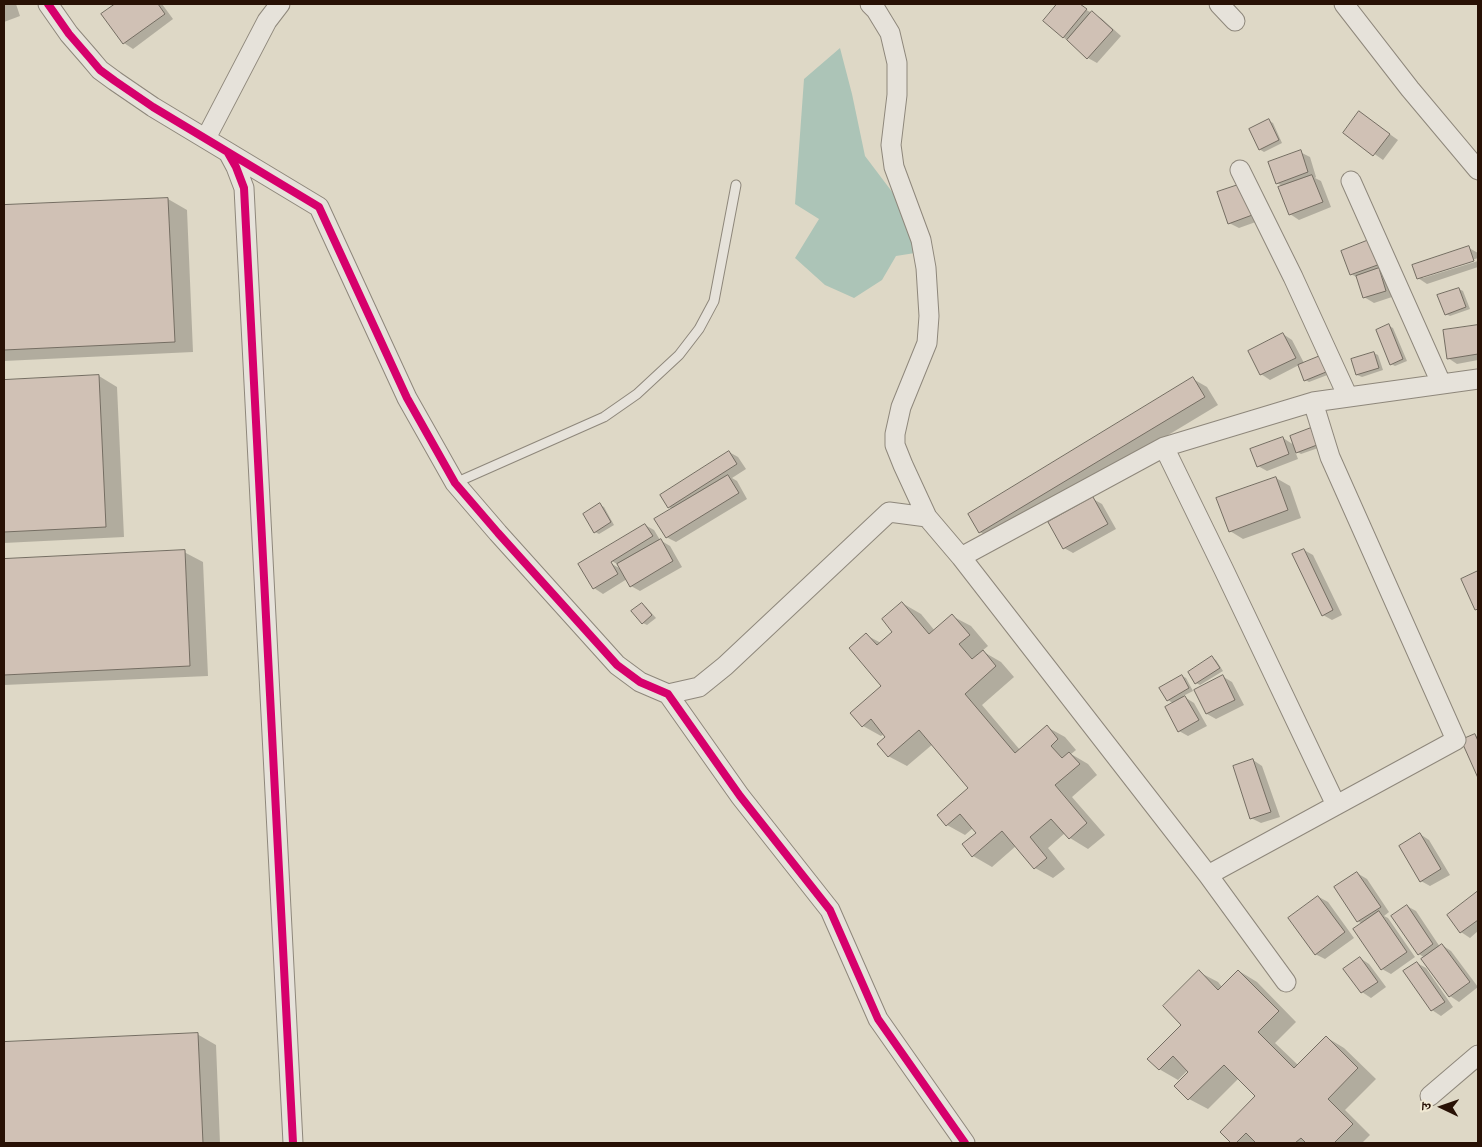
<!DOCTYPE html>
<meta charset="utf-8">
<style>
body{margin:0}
#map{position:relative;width:1482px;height:1147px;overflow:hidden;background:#ded8c6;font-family:"IM FELL Double Pica","Noto Serif Devanagari",serif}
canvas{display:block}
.frame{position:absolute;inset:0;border:5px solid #281105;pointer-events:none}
.north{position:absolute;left:1417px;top:1082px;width:50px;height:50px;-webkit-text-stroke:4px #f1e9d3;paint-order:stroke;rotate:273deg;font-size:14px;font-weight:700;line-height:20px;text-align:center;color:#281105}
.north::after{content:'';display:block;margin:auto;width:18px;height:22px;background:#281105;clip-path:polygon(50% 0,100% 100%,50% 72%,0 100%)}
</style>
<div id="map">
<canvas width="1482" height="1147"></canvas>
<div class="frame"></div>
<div class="north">उ</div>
</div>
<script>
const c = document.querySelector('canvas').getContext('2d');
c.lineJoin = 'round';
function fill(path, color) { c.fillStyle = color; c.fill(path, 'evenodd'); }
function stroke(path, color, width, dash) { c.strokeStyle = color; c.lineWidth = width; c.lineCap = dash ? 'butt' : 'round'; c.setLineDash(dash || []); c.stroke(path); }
const water = new Path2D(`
 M 840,48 L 852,94 L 865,156 L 899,201 L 915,253 L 896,256 L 882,280 L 854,298 L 825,285 L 795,258 L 819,219 L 795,204 L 804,79 Z`);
const shadow = new Path2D(`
 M 4,4 L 16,4 L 20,16 L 4,22 Z
 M 118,4 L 162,4 L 173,19 L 133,49 L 124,43 L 103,14 Z
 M 1058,4 L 1081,4 L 1085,7 L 1082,5 L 1081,7 L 1101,18 L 1121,36 L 1097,63 L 1088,58 L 1044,21 Z
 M 1360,113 L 1398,140 L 1383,160 L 1345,133 Z
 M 1269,121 L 1273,123 L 1282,143 L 1264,152 L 1259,149 Z
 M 1300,152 L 1310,157 L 1316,177 L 1315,178 L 1321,181 L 1331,207 L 1299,220 L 1290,214 L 1284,187 L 1277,183 Z
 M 1244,184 L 1264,219 L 1239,228 L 1229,223 Z
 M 168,199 L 187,210 L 193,352 L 4,361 L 4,207 Z
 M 1374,240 L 1395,296 L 1374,303 L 1364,297 L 1358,278 L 1351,274 Z
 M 1469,248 L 1478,253 L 1478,258 L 1423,276 L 1423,278 L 1478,261 L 1478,267 L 1427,284 L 1418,278 Z
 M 1459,289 L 1463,291 L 1470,309 L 1450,316 L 1446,314 Z
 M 1389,326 L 1393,328 L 1407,361 L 1395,366 L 1391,364 Z
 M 1478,326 L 1478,360 L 1457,364 L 1448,358 L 1444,331 Z
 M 1283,334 L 1292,340 L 1304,363 L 1320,357 L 1330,374 L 1309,382 L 1305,380 L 1299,365 L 1270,380 L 1261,374 Z
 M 1374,353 L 1378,355 L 1383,370 L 1362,377 L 1357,375 L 1353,360 Z
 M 99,376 L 117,387 L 124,537 L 4,543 L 4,381 Z
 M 1193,379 L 1207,387 L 1218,405 L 994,540 L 980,532 Z
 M 1311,429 L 1315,432 L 1321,447 L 1301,454 L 1295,451 L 1298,459 L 1267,471 L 1258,466 L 1283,438 L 1294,445 Z
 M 729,452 L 738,457 L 746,469 L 732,478 L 737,481 L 747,499 L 676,542 L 666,537 L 673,509 L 669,507 Z
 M 1276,478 L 1290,486 L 1301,518 L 1243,539 L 1230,531 Z
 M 1093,499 L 1102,504 L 1116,529 L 1073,553 L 1064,548 Z
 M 600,505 L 604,507 L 614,525 L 599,534 L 595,532 Z
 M 645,525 L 654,530 L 660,540 L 670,546 L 682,567 L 640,591 L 631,586 L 627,579 L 603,594 L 594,588 L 580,565 ZM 606,558 L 619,565 L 619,568 L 605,560 Z
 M 1304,550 L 1313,555 L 1342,615 L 1332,620 L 1323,615 Z
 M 184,552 L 203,562 L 208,676 L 4,685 L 4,560 Z
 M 902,603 L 921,614 L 935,631 L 952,616 L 971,626 L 988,646 L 982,651 L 1001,662 L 1014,677 L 982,705 L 1020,750 L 1047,727 L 1065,737 L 1076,750 L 1071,754 L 1088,764 L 1097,775 L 1072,797 L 1105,835 L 1088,849 L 1070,838 L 1065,833 L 1048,848 L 1065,869 L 1053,878 L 1035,868 L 1016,846 L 992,867 L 973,856 L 963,844 L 977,833 L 973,828 L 965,835 L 947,825 L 969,788 L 933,744 L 907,766 L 888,756 L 887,737 L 884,734 L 881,736 L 863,726 L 883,686 L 866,635 L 881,643 L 894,632 Z
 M 642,604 L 646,607 L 656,618 L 647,625 L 643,623 Z
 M 1212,658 L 1216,660 L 1223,671 L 1200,685 L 1196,683 Z
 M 1182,676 L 1186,678 L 1193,691 L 1183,696 L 1194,703 L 1207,726 L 1188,736 L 1179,731 L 1174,704 L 1168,700 Z
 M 1222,676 L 1232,682 L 1244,705 L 1216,719 L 1207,714 L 1195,690 Z
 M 1475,735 L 1478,737 L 1478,775 L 1463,741 Z
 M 1253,760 L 1262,766 L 1280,817 L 1261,823 L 1251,818 Z
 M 1420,834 L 1429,840 L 1450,875 L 1430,886 L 1421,881 Z
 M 1357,873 L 1367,879 L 1389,912 L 1384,916 L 1388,918 L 1415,957 L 1391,974 L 1382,969 L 1362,924 L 1358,921 L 1336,888 Z
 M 1478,893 L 1478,931 L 1470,938 L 1461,932 L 1448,915 Z
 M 1319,897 L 1328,902 L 1354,938 L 1325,959 L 1315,954 Z
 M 1407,906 L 1416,911 L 1440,947 L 1442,945 L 1451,951 L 1478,987 L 1459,1002 L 1450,996 L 1423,960 L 1425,958 L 1419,954 Z
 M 1360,958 L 1369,964 L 1386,987 L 1371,998 L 1362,992 Z
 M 1417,963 L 1426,968 L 1453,1007 L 1441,1016 L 1432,1010 L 1405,972 Z
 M 1239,971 L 1257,982 L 1296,1022 L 1275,1043 L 1298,1065 L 1326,1037 L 1344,1048 L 1376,1079 L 1345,1110 L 1370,1135 L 1362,1143 L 1233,1143 L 1221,1132 L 1257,1096 L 1239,1078 L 1208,1109 L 1189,1099 L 1176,1086 L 1190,1072 L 1188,1070 L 1178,1080 L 1159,1069 L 1182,1025 L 1199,972 L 1218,982 L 1222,987 Z
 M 197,1034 L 216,1045 L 220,1143 L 4,1143 L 4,1043 Z`);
const building = new Path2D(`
 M 115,4 L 158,4 L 165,14 L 123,44 L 101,14 Z
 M 1057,4 L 1080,4 L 1087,9 L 1063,38 L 1043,21 Z
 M 1092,11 L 1113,30 L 1087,59 L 1067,40 Z
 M 1359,111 L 1390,134 L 1373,156 L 1343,133 Z
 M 1269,119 L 1279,140 L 1259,150 L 1249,129 Z
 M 1301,150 L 1308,172 L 1276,184 L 1268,162 Z
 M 1312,175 L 1323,202 L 1289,215 L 1278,187 Z
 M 1244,183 L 1255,214 L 1228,224 L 1217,192 Z
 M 168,198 L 175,342 L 4,350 L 4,205 Z
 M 1374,238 L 1383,263 L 1350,275 L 1341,251 Z
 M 1469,246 L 1474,261 L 1417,279 L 1412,265 Z
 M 1379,268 L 1386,291 L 1363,298 L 1356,276 Z
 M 1459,288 L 1466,307 L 1445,315 L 1437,295 Z
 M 1389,324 L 1403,359 L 1390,365 L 1376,330 Z
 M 1478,325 L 1478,354 L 1447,359 L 1443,330 Z
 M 1283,333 L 1296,358 L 1260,375 L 1248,351 Z
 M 1374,352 L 1379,368 L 1356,375 L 1351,359 Z
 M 1320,356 L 1326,372 L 1304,381 L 1298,365 Z
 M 99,375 L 106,527 L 4,532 L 4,380 Z
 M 1193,377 L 1205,397 L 979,533 L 968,514 Z
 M 1311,428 L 1317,445 L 1296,453 L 1290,436 Z
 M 1283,437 L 1289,454 L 1257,467 L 1250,449 Z
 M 729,451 L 737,464 L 668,508 L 660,495 Z
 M 728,475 L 739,493 L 666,538 L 654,519 Z
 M 1276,477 L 1288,510 L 1229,532 L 1216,498 Z
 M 1093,497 L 1108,524 L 1063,549 L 1048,522 Z
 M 600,503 L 611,522 L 594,533 L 583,514 Z
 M 645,524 L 653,536 L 611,562 L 618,574 L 593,589 L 578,564 Z
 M 661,539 L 673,561 L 630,587 L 617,564 Z
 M 1304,549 L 1333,610 L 1322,616 L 1292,554 Z
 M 185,550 L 190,666 L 4,675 L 4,559 Z
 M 1478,571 L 1478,609 L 1475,610 L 1461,579 Z
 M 902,602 L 929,634 L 952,614 L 970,635 L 959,644 L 972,659 L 983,650 L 996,666 L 965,694 L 1015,753 L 1047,725 L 1058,739 L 1051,746 L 1062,758 L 1069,752 L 1080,764 L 1055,785 L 1087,823 L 1069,839 L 1051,819 L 1030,837 L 1047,858 L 1034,869 L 1002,831 L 972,857 L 962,844 L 976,833 L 960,814 L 946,826 L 937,815 L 968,788 L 919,730 L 888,757 L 877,744 L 885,737 L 871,719 L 862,727 L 850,713 L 881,686 L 849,648 L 866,633 L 877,645 L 892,632 L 882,619 Z
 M 642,603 L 652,615 L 642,624 L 631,611 Z
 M 1212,656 L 1220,668 L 1195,684 L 1188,672 Z
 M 1182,675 L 1189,688 L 1167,701 L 1159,688 Z
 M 1223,675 L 1235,700 L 1206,714 L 1194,690 Z
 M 1185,696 L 1199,720 L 1178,732 L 1165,707 Z
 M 1475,734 L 1478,741 L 1478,778 L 1461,740 Z
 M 1253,759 L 1271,812 L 1250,819 L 1233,766 Z
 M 1420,833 L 1441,869 L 1420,882 L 1399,846 Z
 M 1357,872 L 1381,907 L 1357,922 L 1334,887 Z
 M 1478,891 L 1478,920 L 1460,933 L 1447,915 Z
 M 1318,896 L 1345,932 L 1315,955 L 1288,918 Z
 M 1407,905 L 1433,944 L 1418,955 L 1391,916 Z
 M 1379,911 L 1407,952 L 1381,970 L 1353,929 Z
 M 1442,944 L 1470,982 L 1449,997 L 1421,959 Z
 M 1360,957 L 1378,982 L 1361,993 L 1343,969 Z
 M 1417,962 L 1445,1002 L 1431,1011 L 1403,971 Z
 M 1199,970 L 1218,990 L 1238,970 L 1279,1011 L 1258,1032 L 1294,1068 L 1326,1036 L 1358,1068 L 1328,1099 L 1353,1124 L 1334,1143 L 1306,1143 L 1301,1138 L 1295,1143 L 1256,1143 L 1246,1133 L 1236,1143 L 1231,1143 L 1220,1132 L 1255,1096 L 1224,1065 L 1188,1100 L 1174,1086 L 1188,1072 L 1173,1056 L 1159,1070 L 1147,1059 L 1181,1025 L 1163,1006 Z
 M 198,1033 L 203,1143 L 4,1143 L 4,1042 Z`);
const lane = new Path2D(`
 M 455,483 L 604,417 L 637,394 L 679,355 L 699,329 L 714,301 L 736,185`);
const street = new Path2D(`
 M 48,4 L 69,34 L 89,57 L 100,70 L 115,81 L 153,107 L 319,207 L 407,398 L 455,483 L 498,533 L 617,665 L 640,682 L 668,694 L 740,796 L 830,910 L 878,1019 L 965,1143
 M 870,4 L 876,10 L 890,33 L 897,63 L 897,95 L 891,145 L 894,167 L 921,240 L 926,268 L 929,316 L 927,343 L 901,407 L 895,434 L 895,445 L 903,465 L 927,517
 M 1219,4 L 1235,21
 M 1344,4 L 1410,89 L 1478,170
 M 206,138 L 267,21 L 280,4
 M 228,152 L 236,167 L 244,188 L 293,1143
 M 1240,170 L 1293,277 L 1348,397
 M 1351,181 L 1441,383
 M 1164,447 L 1223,568 L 1336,805
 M 961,557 L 1164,447 L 1313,402 L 1478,379
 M 668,694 L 699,687 L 725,666 L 889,512 L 927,517 L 961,557 L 1208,875 L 1286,982
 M 1208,875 L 1456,740 L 1330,457 L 1313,402
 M 1430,1096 L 1478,1055`);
const cycleway = new Path2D(`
 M 48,4 L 69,34 L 89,57 L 100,70 L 115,81 L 153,107 L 319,207 L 407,398 L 455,483 L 498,533 L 617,665 L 640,682 L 668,694 L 740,796 L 830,910 L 878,1019 L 965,1143
 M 228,153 L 236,167 L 244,188 L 293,1143`);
fill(water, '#acc4b7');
fill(shadow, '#0003');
fill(building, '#d0c1b5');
stroke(building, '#746d62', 1);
stroke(lane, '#8e877b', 11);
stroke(street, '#8e877b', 21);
stroke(lane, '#e6e2da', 9);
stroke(street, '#e6e2da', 19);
stroke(cycleway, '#d6006c', 8);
</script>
